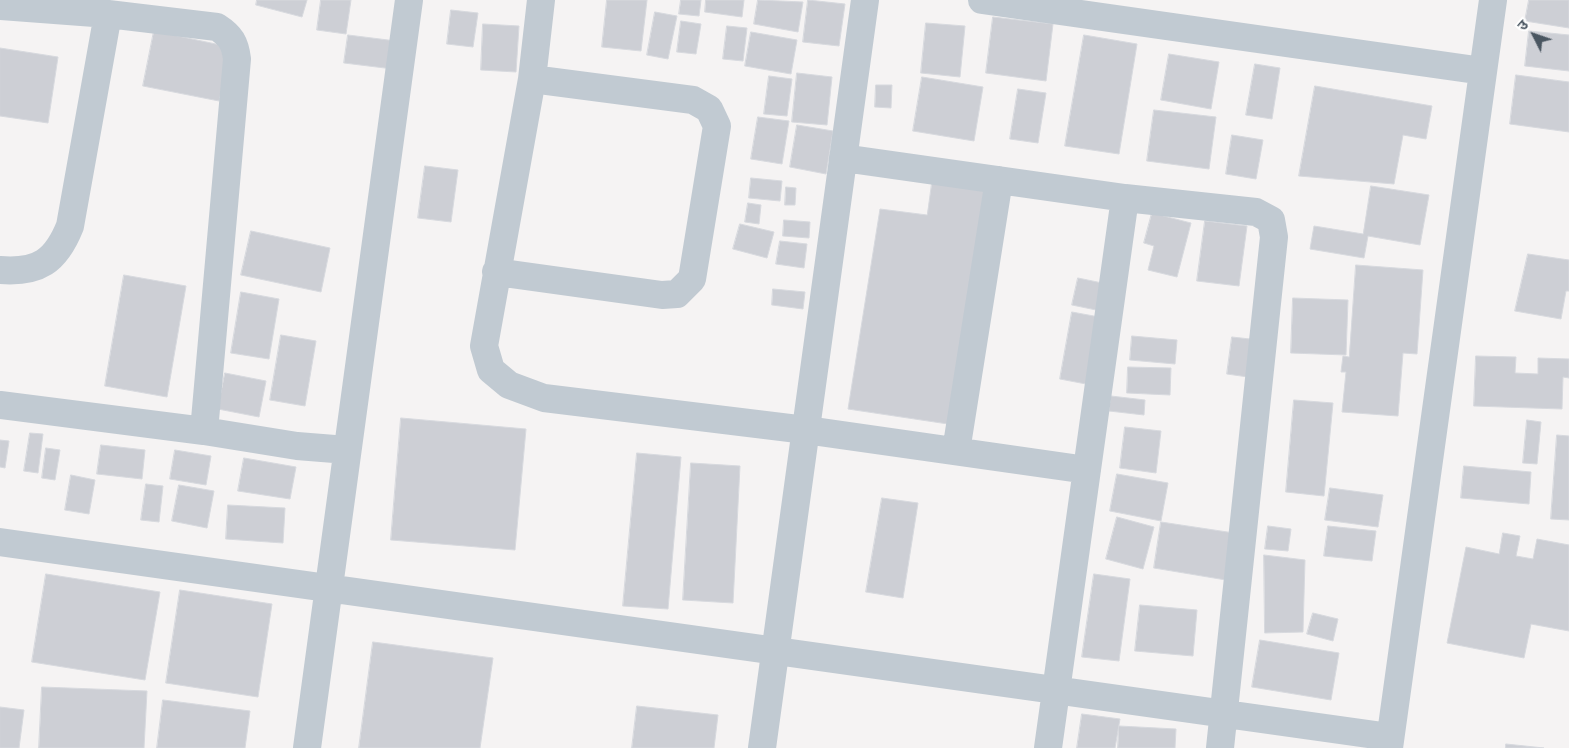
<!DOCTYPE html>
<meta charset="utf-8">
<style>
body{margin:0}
#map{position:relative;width:1569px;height:748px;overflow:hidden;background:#f5f3f3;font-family:"Archivo Narrow","Noto Sans Devanagari",sans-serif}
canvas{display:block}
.north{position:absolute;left:1509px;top:10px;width:50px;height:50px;-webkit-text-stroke:4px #fff;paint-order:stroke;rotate:311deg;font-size:14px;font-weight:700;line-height:20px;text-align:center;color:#4a5661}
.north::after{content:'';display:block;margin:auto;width:18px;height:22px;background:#4a5661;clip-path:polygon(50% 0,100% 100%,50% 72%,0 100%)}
</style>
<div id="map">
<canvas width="1569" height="748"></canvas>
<div class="north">उ</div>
</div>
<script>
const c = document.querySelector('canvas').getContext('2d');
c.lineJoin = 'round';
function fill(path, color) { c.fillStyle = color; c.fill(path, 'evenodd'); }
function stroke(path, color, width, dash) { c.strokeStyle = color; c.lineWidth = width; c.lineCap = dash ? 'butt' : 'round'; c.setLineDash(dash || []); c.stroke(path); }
const building = new Path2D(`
 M 257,0 L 307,0 L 302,17 L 256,5 Z
 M 321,0 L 351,0 L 346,34 L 317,30 Z
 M 607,0 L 647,0 L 641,51 L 602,47 Z
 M 681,0 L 701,0 L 699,16 L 679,14 Z
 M 706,0 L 744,0 L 742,17 L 705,12 Z
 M 758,0 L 803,2 L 798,32 L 754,24 Z
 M 808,0 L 845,4 L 839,46 L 803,42 Z
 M 1529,0 L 1569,0 L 1569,28 L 1525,21 Z
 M 451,10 L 478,13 L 473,47 L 447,44 Z
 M 655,12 L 677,16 L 668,59 L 647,55 Z
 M 993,17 L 1053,24 L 1046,81 L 986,73 Z
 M 681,21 L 701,24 L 696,54 L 677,52 Z
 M 926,23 L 965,26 L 960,77 L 921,73 Z
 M 483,24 L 519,26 L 516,72 L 481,70 Z
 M 727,26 L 747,28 L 743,61 L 723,59 Z
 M 154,31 L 230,47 L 219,101 L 143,86 Z
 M 1529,31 L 1569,35 L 1569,71 L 1525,66 Z
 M 751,32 L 797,40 L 791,74 L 745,66 Z
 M 348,35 L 396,41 L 393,69 L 344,63 Z
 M 1084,35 L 1137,44 L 1119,154 L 1065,146 Z
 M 0,48 L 58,57 L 48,123 L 0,116 Z
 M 1169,54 L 1219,62 L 1211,109 L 1161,100 Z
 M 1255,64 L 1280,68 L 1272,119 L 1246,115 Z
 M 797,73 L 832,77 L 827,125 L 792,122 Z
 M 1516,75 L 1569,82 L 1569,132 L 1510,124 Z
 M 769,76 L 792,79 L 787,116 L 764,114 Z
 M 922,77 L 983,87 L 974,141 L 913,131 Z
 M 876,85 L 892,85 L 891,108 L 875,107 Z
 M 1315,86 L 1432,106 L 1426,139 L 1403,135 L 1394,184 L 1299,176 Z
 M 1018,89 L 1046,93 L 1038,143 L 1010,139 Z
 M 1154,110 L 1216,117 L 1209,169 L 1147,161 Z
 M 758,117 L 789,121 L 782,164 L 751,159 Z
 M 797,125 L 833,131 L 826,174 L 790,167 Z
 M 1232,135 L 1263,140 L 1256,179 L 1226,174 Z
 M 425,166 L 458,170 L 451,222 L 418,218 Z
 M 751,178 L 782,181 L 780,201 L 749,198 Z
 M 932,183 L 985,191 L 948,424 L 848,409 L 880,209 L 927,215 Z
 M 1371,186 L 1429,195 L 1420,245 L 1368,236 L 1364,258 L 1310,249 L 1314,226 L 1363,234 Z
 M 786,187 L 796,188 L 795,205 L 785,205 Z
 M 748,203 L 761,205 L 759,224 L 745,222 Z
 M 1152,213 L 1191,223 L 1177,277 L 1148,270 L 1154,246 L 1144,243 Z
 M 784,220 L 810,222 L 809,238 L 783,236 Z
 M 1205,221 L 1247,226 L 1239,286 L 1197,281 Z
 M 740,224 L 774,232 L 767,258 L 733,249 Z
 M 251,231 L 330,248 L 321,292 L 241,275 Z
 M 780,241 L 807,244 L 804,268 L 776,264 Z
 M 1528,254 L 1569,260 L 1569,291 L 1566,291 L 1561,319 L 1515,311 Z
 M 1356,265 L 1423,270 L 1417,354 L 1403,353 L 1398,416 L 1342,412 L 1346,372 L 1341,372 L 1343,356 L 1349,357 Z
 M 124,275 L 186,286 L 167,397 L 105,386 Z
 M 1078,278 L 1107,284 L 1101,311 L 1072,305 Z
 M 773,289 L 805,292 L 803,309 L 772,305 Z
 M 241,292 L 279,299 L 269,359 L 231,353 Z
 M 1293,298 L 1348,300 L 1346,355 L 1291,353 Z
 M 1072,312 L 1099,317 L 1086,384 L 1060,379 Z
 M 281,335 L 316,341 L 305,406 L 270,400 Z
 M 1132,336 L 1177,340 L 1175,364 L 1130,360 Z
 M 1232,337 L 1259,340 L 1255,378 L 1227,374 Z
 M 1476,356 L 1516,357 L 1515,373 L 1538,374 L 1538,358 L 1569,359 L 1569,378 L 1563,377 L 1562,409 L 1474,406 Z
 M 1128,367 L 1171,368 L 1170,395 L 1127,393 Z
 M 225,373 L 266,381 L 259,417 L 218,409 Z
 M 1111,396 L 1145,400 L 1144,415 L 1109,411 Z
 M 1294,400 L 1333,403 L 1324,496 L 1286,492 Z
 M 401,418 L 526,429 L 515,550 L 391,540 Z
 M 1527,420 L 1541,422 L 1537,464 L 1523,463 Z
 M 1125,427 L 1161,431 L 1156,473 L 1120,468 Z
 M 30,433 L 43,434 L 38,473 L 24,471 Z
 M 1557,435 L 1569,436 L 1569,520 L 1551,519 Z
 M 0,440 L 9,441 L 5,468 L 0,467 Z
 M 101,445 L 145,450 L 142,479 L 97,474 Z
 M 46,448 L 60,450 L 55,480 L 42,478 Z
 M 175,450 L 211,456 L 206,485 L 170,479 Z
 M 637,453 L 681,457 L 668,609 L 623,606 Z
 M 244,458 L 296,467 L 290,499 L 238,491 Z
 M 691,463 L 740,466 L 733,603 L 683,600 Z
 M 1464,466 L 1531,472 L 1529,504 L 1461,498 Z
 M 1117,474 L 1168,483 L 1161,521 L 1110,511 Z
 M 71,475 L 95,480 L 89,514 L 65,510 Z
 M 146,484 L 163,486 L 159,522 L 141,520 Z
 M 179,485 L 214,491 L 207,528 L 172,521 Z
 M 1330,488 L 1383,495 L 1378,527 L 1325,520 Z
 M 882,498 L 918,503 L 903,598 L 866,592 Z
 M 228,505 L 285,508 L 283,543 L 226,539 Z
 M 1117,517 L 1154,527 L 1143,569 L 1106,559 Z
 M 1161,522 L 1234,533 L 1226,580 L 1154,568 Z
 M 1268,526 L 1291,529 L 1288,551 L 1265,549 Z
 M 1328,526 L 1376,531 L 1372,561 L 1324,556 Z
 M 1503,533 L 1520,536 L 1516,556 L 1533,559 L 1537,539 L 1569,545 L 1569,631 L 1531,624 L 1524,658 L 1447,643 L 1466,547 L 1499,554 Z
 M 1264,555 L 1305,560 L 1303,632 L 1265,633 Z
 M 46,574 L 160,592 L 145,680 L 32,662 Z
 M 1094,574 L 1130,579 L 1119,661 L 1082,657 Z
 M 180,590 L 272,604 L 258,697 L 166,683 Z
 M 1140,605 L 1197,610 L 1193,656 L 1135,651 Z
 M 1313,613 L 1338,619 L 1333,641 L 1307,634 Z
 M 1260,640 L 1339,653 L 1331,700 L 1252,687 Z
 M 373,642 L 493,658 L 480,748 L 359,748 Z
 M 42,687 L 147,691 L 144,748 L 39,748 Z
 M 163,700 L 250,711 L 245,748 L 157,748 Z
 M 637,706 L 718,715 L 714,748 L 632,748 Z
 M 0,707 L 24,710 L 19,748 L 0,748 Z
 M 1082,714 L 1120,719 L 1115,748 L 1077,748 Z
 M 1119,726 L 1176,729 L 1175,748 L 1118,748 Z
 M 1506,744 L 1544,748 L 1506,748 Z`);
const minor = new Path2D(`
 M 541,0 L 532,79 L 484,346 L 491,370 L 509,385 L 544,398 L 806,430 L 1087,470
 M 982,0 L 1483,71
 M 0,6 L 108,14 L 217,27 C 231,36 235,43 237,59 L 204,431
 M 843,158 L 1125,198 L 1256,212 L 1271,220 L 1274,237 L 1220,748
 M 0,270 C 39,273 56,261 70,226 L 108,14
 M 496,272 L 662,295 L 677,294 L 692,279 L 717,126 L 709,109 L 693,100 L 532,79
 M 0,405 L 204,431 L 297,446 L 347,450
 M 956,451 L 999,180
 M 0,542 L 1390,737
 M 307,748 L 409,0
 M 762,748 L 865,0
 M 1048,748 L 1125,198
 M 1389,748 L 1493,0`);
fill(building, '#cdcfd5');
stroke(building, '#d7d9de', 1);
stroke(minor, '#c1cad2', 28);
</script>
